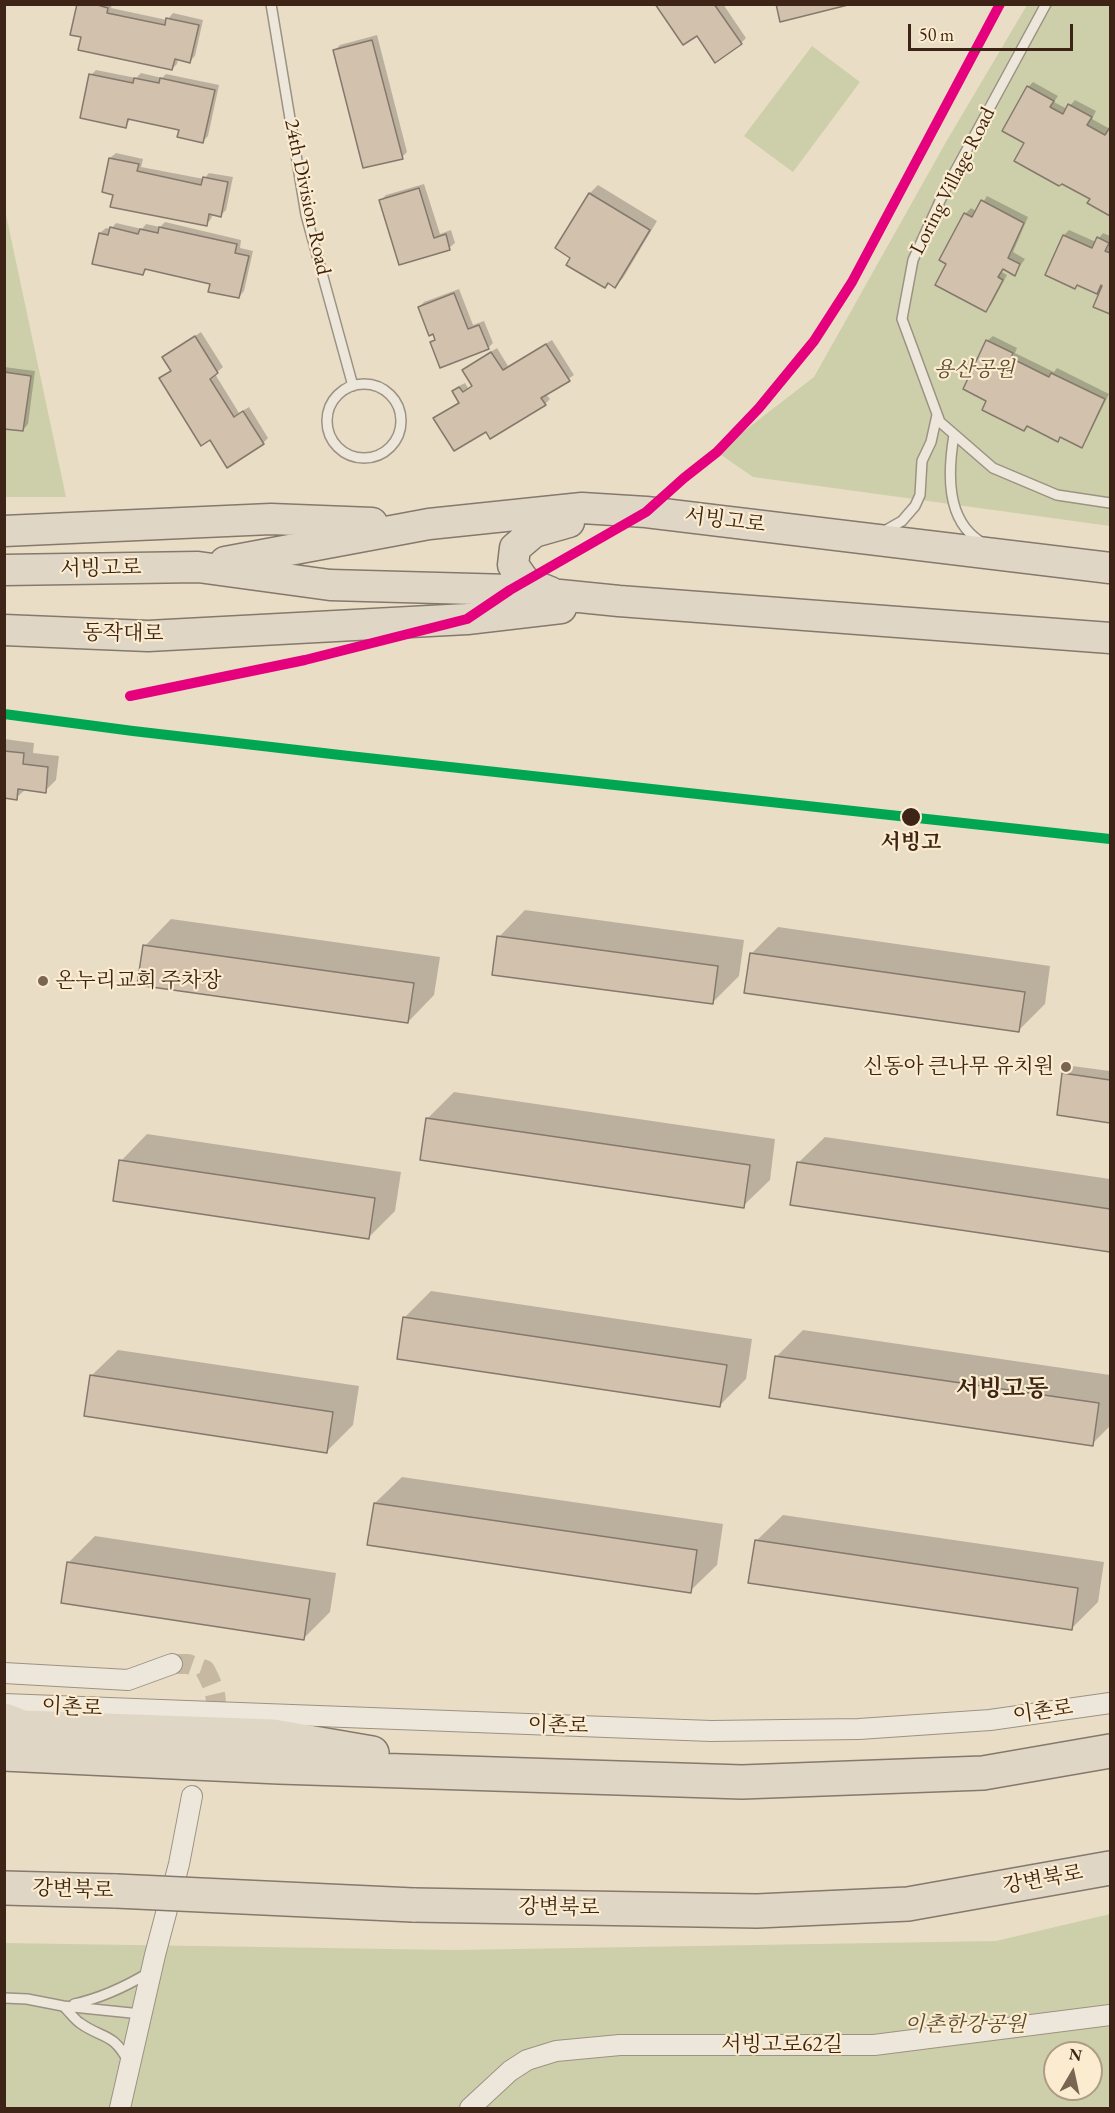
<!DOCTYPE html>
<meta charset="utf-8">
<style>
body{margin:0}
#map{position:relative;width:1115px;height:2113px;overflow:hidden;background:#eaddc5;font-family:"EB Garamond",serif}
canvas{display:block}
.frame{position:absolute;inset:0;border:6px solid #3d2416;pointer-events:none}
.north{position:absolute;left:1043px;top:2041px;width:60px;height:60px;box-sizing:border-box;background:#fbecd0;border:2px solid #af9c86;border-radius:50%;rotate:9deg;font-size:16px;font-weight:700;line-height:24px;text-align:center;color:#3d2416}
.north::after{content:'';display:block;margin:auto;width:21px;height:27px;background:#7a6553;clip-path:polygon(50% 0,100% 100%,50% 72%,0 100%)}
.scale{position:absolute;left:908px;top:24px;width:165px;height:27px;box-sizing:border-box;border:3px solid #3d2416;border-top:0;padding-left:8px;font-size:18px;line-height:21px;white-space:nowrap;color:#3d2416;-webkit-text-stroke:4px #fbecd0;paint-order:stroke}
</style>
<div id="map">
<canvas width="1115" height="2113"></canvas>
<div class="frame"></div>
<div class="north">N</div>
<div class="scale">50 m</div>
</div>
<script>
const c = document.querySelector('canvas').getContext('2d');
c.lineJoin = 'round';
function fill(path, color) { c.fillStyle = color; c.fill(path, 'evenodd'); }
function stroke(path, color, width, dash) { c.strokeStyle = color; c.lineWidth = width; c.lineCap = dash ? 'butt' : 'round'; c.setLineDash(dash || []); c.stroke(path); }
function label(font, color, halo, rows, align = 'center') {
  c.font = font + ' "EB Garamond","Noto Serif KR",serif'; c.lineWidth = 4.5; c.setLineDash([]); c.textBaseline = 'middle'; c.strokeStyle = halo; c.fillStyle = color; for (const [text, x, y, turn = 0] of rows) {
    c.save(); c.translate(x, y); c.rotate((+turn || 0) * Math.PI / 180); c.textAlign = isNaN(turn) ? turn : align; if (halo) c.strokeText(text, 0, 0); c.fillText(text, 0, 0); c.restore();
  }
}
const green = new Path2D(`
 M 1027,5 L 1110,5 L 1110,526 L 753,477 L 717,452 L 814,377 L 946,142 Z
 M 812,46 L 860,82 L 793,172 L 744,136 Z
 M 5,210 L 66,497 L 5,497 Z
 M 1110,1914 L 1110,2108 L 5,2108 L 4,1943 L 455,1950 L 996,1941 ZM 1055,2053 L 1091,2053 L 1091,2089 L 1055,2089 Z`);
const shadow = new Path2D(`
 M 79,4 L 112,4 L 111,8 L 167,20 L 173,13 L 203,20 L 195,56 L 190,61 L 178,59 L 177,64 L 172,69 L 83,36 Z
 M 657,4 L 723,4 L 746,38 L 741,43 L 697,34 Z
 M 377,35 L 407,152 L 402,157 L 335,50 L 340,45 Z
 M 96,70 L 136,78 L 141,73 L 162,78 L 166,74 L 219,85 L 208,136 L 203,141 L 180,129 L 131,118 L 125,127 L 91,75 Z
 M 1033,82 L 1058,96 L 1054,102 L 1067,109 L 1075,100 L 1096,111 L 1092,119 L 1110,129 L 1110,128 L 1110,214 L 1089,203 L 1092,199 L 1026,142 L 1028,87 Z
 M 116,153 L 143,159 L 141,167 L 204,179 L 209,173 L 233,177 L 226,210 L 221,215 L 213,214 L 211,219 L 206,225 L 114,194 L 110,158 Z
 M 424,184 L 440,234 L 451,230 L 455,243 L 449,248 L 400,263 L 381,200 L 386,195 Z
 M 598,185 L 657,221 L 623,278 L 615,286 L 557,248 L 590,193 Z
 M 987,196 L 1028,217 L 1013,252 L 1025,259 L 1014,274 L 1004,268 L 1002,272 L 1007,275 L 991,305 L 986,310 L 948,263 L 941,260 L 965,214 L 971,208 L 977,212 Z
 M 165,222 L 241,240 L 240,248 L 253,251 L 244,291 L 239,297 L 212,283 L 148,268 L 143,274 L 100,233 L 106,228 L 111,229 L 116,223 L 142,229 L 146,224 L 160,227 Z
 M 1069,230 L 1096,242 L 1103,233 L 1110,236 L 1110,313 L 1095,306 L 1105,283 L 1096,292 L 1078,284 L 1047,274 L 1064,235 Z
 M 459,289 L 473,325 L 484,321 L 493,343 L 488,348 L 432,342 L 436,338 L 419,307 L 424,302 Z
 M 201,332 L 223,367 L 215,374 L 239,413 L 249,407 L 268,438 L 263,443 L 211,438 L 161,379 L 172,370 L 164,357 Z
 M 993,336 L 1017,348 L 1015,353 L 1054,372 L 1057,368 L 1109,394 L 1086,441 L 1081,446 L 1061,436 L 1058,440 L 1028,425 L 1024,429 L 987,341 Z
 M 552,340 L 574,375 L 546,394 L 550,399 L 545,404 L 486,430 L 435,418 L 460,401 L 454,392 L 459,386 L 465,383 L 468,388 L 473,385 L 464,371 L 469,365 L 497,348 L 508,366 Z
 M 4,367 L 35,371 L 28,424 L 23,430 L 4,427 Z
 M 4,739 L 34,743 L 33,753 L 59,756 L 56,780 L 45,791 L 26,789 L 16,798 L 4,797 Z
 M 525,910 L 744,940 L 739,976 L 712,1003 L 499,937 Z
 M 171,919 L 440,957 L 434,995 L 408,1022 L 145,946 Z
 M 778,927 L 1050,966 L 1045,1004 L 1018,1031 L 751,954 Z
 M 1072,1066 L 1110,1071 L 1110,1121 L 1058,1114 L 1064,1074 Z
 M 454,1092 L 775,1139 L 770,1180 L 743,1206 L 427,1119 Z
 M 147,1134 L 401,1172 L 395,1211 L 368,1238 L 121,1161 Z
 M 825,1137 L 1110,1179 L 1110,1251 L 792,1204 L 798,1163 Z
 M 431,1291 L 752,1339 L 746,1379 L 720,1405 L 404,1318 Z
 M 803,1330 L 1110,1375 L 1110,1426 L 1092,1444 L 771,1397 L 777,1356 Z
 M 118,1350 L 359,1386 L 353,1425 L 327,1451 L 91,1376 Z
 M 402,1477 L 723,1524 L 717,1565 L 690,1591 L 375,1503 Z
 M 783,1515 L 1104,1562 L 1098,1602 L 1071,1629 L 756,1541 Z
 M 95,1536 L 336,1573 L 330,1612 L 304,1638 L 68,1563 Z`);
const building = new Path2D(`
 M 77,4 L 94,4 L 108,8 L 107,13 L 165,25 L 166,18 L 199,25 L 190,63 L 175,59 L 172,70 L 78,50 L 81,37 L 70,35 Z
 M 655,4 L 714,4 L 742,44 L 715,63 L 697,36 L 683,45 Z
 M 776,4 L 852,4 L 780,22 Z
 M 372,40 L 403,159 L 363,168 L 333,50 Z
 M 89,74 L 133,83 L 134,78 L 159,83 L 160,78 L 215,90 L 203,143 L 177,137 L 179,130 L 128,119 L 126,128 L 80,118 Z
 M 1027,86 L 1054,101 L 1050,107 L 1063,114 L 1068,104 L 1092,117 L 1087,125 L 1105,135 L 1110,127 L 1110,216 L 1087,203 L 1090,199 L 1062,184 L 1059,186 L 1014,161 L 1024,143 L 1002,131 Z
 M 109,158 L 139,164 L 137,171 L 201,185 L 203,177 L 228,182 L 221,217 L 209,214 L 207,226 L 110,207 L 113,195 L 102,192 Z
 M 419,188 L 434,238 L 446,234 L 450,250 L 399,265 L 379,200 Z
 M 589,193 L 650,230 L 615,288 L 608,283 L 605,288 L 566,265 L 570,258 L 555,248 Z
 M 981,200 L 1024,223 L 1008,258 L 1020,264 L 1015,276 L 1003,269 L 998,277 L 1003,280 L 986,312 L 935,285 L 946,264 L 939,260 L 964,213 L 972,217 Z
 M 110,227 L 138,234 L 140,229 L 158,233 L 159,227 L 237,244 L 235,253 L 249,256 L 239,298 L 208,292 L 210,284 L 145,269 L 143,275 L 92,264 L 99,233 L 108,235 Z
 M 1063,235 L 1092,248 L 1097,237 L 1109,243 L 1105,251 L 1110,253 L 1110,314 L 1093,307 L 1102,286 L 1101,285 L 1097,294 L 1077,285 L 1075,289 L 1045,275 Z
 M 454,293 L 468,329 L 479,325 L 489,349 L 440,368 L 430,342 L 435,340 L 433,334 L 429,336 L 418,307 Z
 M 195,336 L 218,373 L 210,379 L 234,417 L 243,411 L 264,444 L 227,468 L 210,440 L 201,446 L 159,378 L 171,371 L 162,357 Z
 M 986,340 L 1013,353 L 1011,358 L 1049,377 L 1051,373 L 1105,399 L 1082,448 L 1060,437 L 1058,442 L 1027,426 L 1024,431 L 982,410 L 986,401 L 963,389 Z
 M 546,344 L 570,381 L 541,398 L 546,405 L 490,439 L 486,432 L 454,451 L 433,418 L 459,403 L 452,391 L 459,387 L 463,392 L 472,386 L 462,370 L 491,352 L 503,370 Z
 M 4,372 L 31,376 L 23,431 L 4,429 Z
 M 4,751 L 24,753 L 23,764 L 48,767 L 46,793 L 18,789 L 17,800 L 4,798 Z
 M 497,936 L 718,966 L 713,1004 L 492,975 Z
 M 143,945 L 414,983 L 408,1023 L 137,985 Z
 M 750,953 L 1025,992 L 1019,1032 L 744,993 Z
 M 1062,1073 L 1110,1080 L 1110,1123 L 1057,1115 Z
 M 426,1118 L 750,1165 L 744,1208 L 420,1160 Z
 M 119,1160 L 375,1198 L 369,1239 L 113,1201 Z
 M 797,1162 L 1110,1209 L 1110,1252 L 790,1205 Z
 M 403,1317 L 727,1365 L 720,1407 L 397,1359 Z
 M 775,1356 L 1099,1403 L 1093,1446 L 769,1398 Z
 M 90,1375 L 333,1412 L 327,1453 L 84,1416 Z
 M 374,1503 L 697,1550 L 691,1593 L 367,1545 Z
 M 755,1540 L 1078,1588 L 1072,1630 L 748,1583 Z
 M 67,1562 L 310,1599 L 304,1640 L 61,1603 Z`);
const streetTunnel = new Path2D(`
 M 172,1664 L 188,1664 L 205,1670 C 217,1693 219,1702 212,1727`);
const lane = new Path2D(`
 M 271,4 L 306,215 L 353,386
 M 1046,4 L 945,190 L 913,260 L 902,319 L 940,422 L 993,468 L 1057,495 L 1110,503
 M327 421a37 37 0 1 1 74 0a37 37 0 1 1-74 0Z
 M 954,435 C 948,471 945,520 981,542
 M 881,533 L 902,521 L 915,506 L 920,495 L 922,461 L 931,442 L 937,415
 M 4,1998 L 27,1999 L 63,2006 L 141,2014
 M 74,2004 C 102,1998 125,1987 150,1972
 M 63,2006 C 69,2011 74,2019 80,2023 C 102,2039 113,2032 128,2061`);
const street = new Path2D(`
 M 4,1673 L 128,1680 L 172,1664
 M 4,1704 L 711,1731 L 859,1729 L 990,1720 L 1110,1703
 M 120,2108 L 155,1955 L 179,1864 L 192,1796
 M 470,2108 L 510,2071 L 527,2060 L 556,2051 L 620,2045 L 874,2045 L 1110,2015`);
const primary = new Path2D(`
 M 4,531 L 271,519 L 372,523
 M 225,562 L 429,524 L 582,508 L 646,512 L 1110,568
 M 4,570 L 198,567 L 330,585 L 510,590 L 619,601 L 1110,638
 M 550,592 L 525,582 L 513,565 L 515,548 L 534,532 L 569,522
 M 4,630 L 148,636 L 467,619 L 561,608`);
const highway = new Path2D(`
 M 4,1720 L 22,1727 L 273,1736 L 372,1753
 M 4,1754 L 279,1767 L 742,1782 L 983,1773 L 1110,1751
 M 4,1888 L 116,1891
 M 413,1905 L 757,1911 L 908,1904 L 1110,1868`);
const rail = new Path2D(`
 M 130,696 L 305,660 L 467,619 L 510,590 L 646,512 L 684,478 L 717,452 L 759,408 L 814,341 L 852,282 L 1000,4`);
const highwayBridge = new Path2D(`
 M 116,1891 L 413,1905`);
const rail1 = new Path2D(`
 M 130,696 L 305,660 L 467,619 L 510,590 L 646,512 L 684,478 L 717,452 L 759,408 L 814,341 L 852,282 L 1000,4`);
const rail2 = new Path2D(`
 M 4,714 L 133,731 L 349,756 L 1110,839`);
const markers = [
 [911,817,10,"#3d2416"],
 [43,981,6,"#7a6553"],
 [1066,1067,6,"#7a6553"]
];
const streetNames = [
 ["Loring Village Road",953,181,-63],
 ["24th Division Road",307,197,78],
 ["서빙고로",725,521,7],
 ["서빙고로",101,569,-1],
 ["동작대로",123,634,1],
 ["이촌로",72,1708,3],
 ["이촌로",1043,1712,-8],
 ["이촌로",558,1726,2],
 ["강변북로",1043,1880,-10],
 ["강변북로",73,1890,2],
 ["강변북로",559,1908,1],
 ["서빙고로62길",782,2045]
];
const parkNames = [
 ["용산공원",974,370],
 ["이촌한강공원",965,2025]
];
const stopNames = [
 ["서빙고",911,843]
];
const poiNames = [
 ["온누리교회 주차장",55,981],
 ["신동아 큰나무 유치원",1054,1067,"right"]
];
const quarterNames = [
 ["서빙고동",1002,1389]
];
fill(green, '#cdcfaa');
fill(shadow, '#0003');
fill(building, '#d2c1ad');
stroke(building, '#84796c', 1.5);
stroke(streetTunnel, '#c7b8a2', 20, [20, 10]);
stroke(lane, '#9c9283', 12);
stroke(street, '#9c9283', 22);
stroke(primary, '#84796c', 33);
stroke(highway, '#84796c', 36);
stroke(lane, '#ede6da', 9);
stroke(street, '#ede6da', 20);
stroke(primary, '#e0d6c5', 30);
stroke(highway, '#e0d6c5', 33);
stroke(rail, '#ada59a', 7);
stroke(rail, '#fbecd0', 4.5, [14]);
stroke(highwayBridge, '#84796c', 36, []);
stroke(highwayBridge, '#e0d6c5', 33);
stroke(rail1, '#e5007d', 10);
stroke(rail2, '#00a651', 10);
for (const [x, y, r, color] of markers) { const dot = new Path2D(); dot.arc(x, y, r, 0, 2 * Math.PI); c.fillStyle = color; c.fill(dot); stroke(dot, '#fbecd0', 2); }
label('21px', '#3d2416', '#fbecd0', streetNames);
label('italic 21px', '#5b4c35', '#fbecd0', parkNames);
label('bold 21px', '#3d2416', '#fbecd0', stopNames);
label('21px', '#3d2416', '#fbecd0', poiNames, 'left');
label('bold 24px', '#3d2416', '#fbecd0', quarterNames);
</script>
